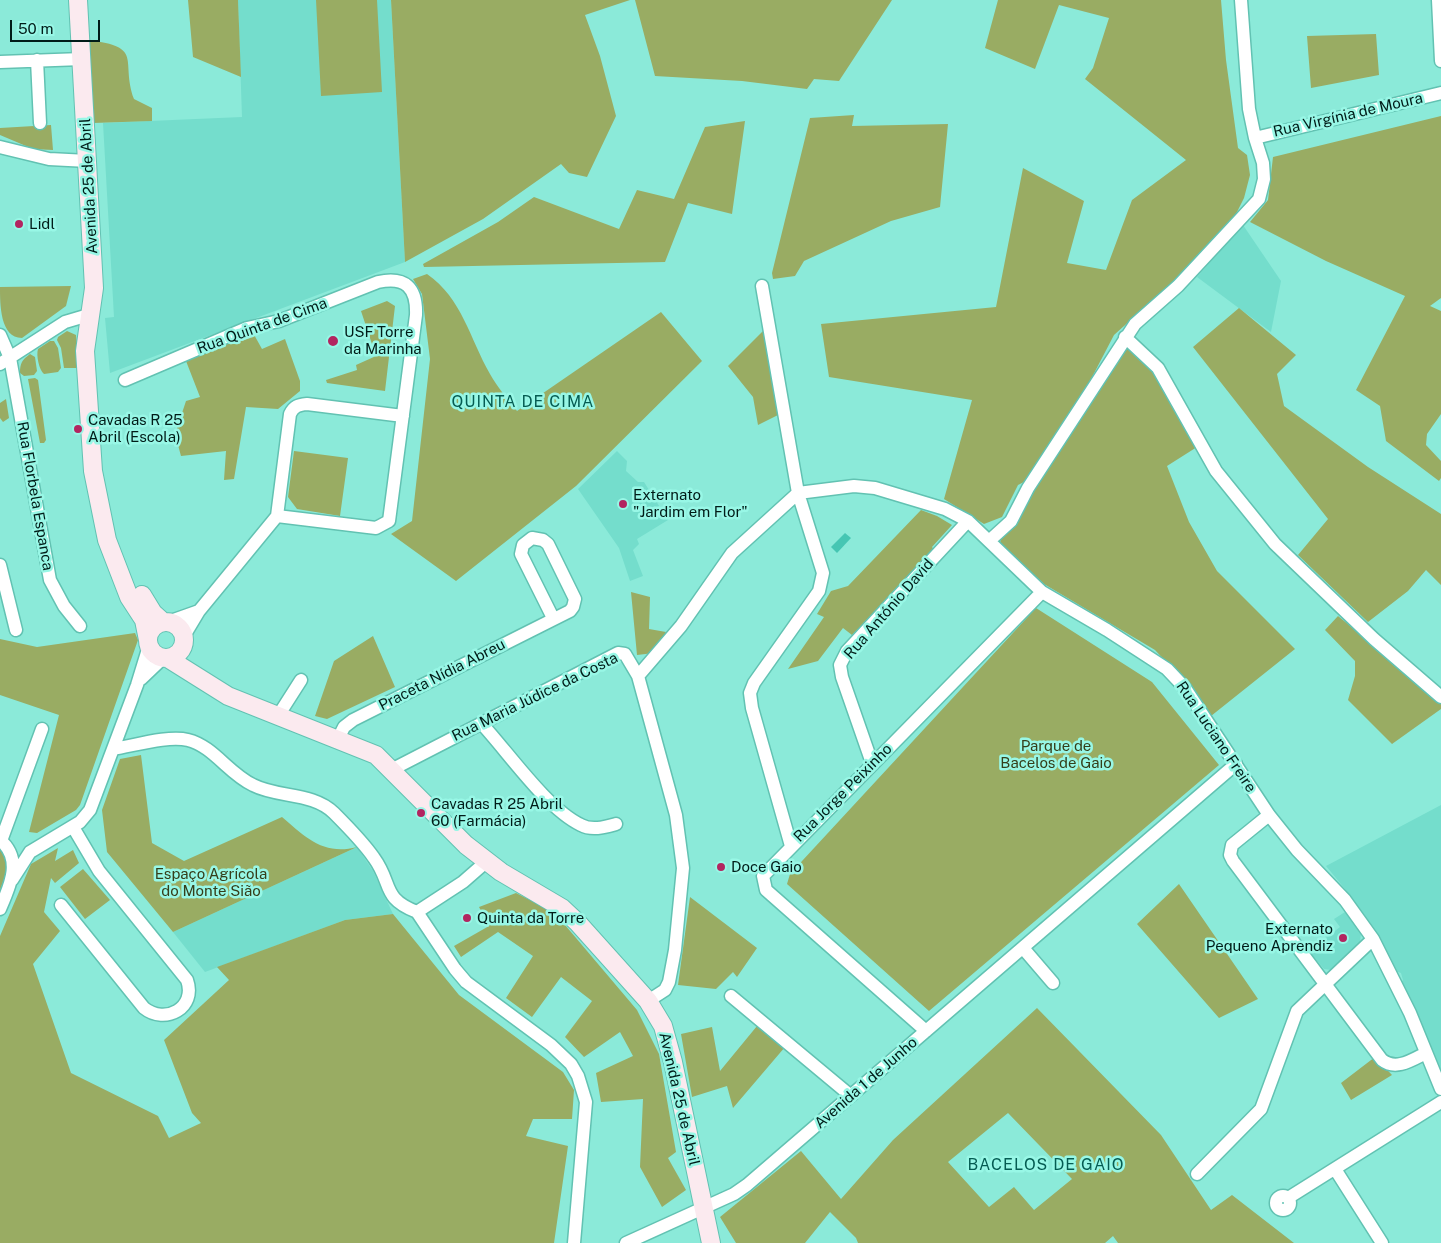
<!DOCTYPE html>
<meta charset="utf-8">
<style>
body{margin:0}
#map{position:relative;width:1441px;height:1243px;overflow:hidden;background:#8bead9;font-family:"Public Sans",sans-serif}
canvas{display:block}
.scale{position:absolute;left:10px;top:20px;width:90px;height:22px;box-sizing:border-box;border:2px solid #001c18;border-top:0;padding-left:6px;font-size:15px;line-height:18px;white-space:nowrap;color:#001c18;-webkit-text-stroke:4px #98f7e6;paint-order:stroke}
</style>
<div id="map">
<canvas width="1441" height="1243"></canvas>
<div class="scale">50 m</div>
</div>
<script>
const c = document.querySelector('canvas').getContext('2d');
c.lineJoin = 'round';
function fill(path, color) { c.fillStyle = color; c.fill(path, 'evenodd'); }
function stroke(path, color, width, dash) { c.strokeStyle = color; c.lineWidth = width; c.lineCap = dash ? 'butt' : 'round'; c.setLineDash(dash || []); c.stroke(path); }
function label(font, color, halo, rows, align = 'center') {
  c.font = font + ' "Public Sans",sans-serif'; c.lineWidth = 5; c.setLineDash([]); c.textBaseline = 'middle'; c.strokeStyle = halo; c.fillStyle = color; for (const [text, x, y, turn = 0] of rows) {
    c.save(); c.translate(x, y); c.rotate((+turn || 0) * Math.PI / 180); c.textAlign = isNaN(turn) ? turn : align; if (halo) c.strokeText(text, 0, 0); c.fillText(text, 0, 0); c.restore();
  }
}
const built = new Path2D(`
 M 238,0 L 391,0 L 405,262 L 110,373 L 105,318 L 114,317 L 103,123 L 242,117 Z
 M 1243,225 L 1281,281 L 1271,332 L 1197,277 Z
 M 617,451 L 627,461 L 626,471 L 638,482 L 644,482 L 668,520 L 637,539 L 639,544 L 633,550 L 643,576 L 630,581 L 619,548 L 578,489 Z
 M 1441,805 L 1441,1072 L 1400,984 L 1403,980 L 1401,973 L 1395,971 L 1376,935 L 1345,889 L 1326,866 Z
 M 357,847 L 373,871 L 393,914 L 345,920 L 205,972 L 173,932 Z
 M 1345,912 L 1361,932 L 1360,943 L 1332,970 L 1324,969 L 1309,951 L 1340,927 L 1334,919 Z`);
const green = new Path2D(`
 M 188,0 L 238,0 L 241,77 L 193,57 Z
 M 316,0 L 377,0 L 382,92 L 321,96 Z
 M 391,0 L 630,0 L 585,15 L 600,56 L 616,116 L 587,177 L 569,173 L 561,164 L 483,219 L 405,262 Z
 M 635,0 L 892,0 L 839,81 L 814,79 L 807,89 L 742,81 L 655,76 Z
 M 998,0 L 1221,0 L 1226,60 L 1238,148 L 1247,155 L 1250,175 L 1244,198 L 1235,216 L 1184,272 L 1114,335 L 1090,381 L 1026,481 L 1018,485 L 1002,517 L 984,524 L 944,499 L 972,400 L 829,377 L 821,324 L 996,307 L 1023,168 L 1084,201 L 1067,263 L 1106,270 L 1132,200 L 1186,160 L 1085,79 L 1093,68 L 1109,18 L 1059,5 L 1035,69 L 985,48 Z
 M 1376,34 L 1379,75 L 1311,88 L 1307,36 Z
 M 88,40 C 145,47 120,60 134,99 L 152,108 L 152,121 L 93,123 Z
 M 854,115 L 852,126 L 948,124 L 940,207 L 891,221 L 804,261 L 795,276 L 773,279 L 772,273 L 810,118 Z
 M 1441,116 L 1441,298 L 1430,306 L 1441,311 L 1441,414 L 1427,434 L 1426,445 L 1441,461 L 1441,478 L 1439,481 L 1386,441 L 1380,406 L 1356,390 L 1405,296 L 1326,261 L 1250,222 L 1268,200 L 1273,157 Z
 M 745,121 L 732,214 L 688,203 L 665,262 L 424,267 L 423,264 L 498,222 L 534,197 L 619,229 L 637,190 L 674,199 L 705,127 Z
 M 51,125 L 53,150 L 33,149 L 0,135 L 0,128 Z
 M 427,274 C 462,298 470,339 490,374 C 497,387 508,399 517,411 L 661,312 L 702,361 L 576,486 L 456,581 L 391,534 L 412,521 L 430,359 L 422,294 L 413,279 Z
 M 71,286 L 66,306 L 22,338 C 0,338 0,304 0,287 Z
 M 387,301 L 395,306 L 385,391 L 327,383 L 326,380 L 357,370 L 356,365 L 376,356 L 361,311 Z
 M 1239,308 L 1296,355 L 1277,374 L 1284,406 L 1368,467 L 1441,514 L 1441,585 L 1426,570 L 1408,591 L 1368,622 L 1298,555 L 1328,519 L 1193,347 Z
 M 67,331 L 76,335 L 79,366 L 77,368 L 64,368 L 61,348 L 57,340 L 58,337 Z
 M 252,331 L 262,349 L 285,339 L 300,381 L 300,391 L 278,409 L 246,407 L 234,479 L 224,480 L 226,451 L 181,456 L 175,434 L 186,401 L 200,397 L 186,361 Z
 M 763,331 L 778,415 L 758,425 L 753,397 L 728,366 Z
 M 50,341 L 54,341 L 58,348 L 61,368 L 58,372 L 44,374 C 39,370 36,355 38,349 Z
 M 1125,345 L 1153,371 L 1197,447 L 1167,466 L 1189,522 L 1217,571 L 1295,649 L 1211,716 L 1199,697 L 1155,650 L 1044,584 L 1000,544 L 1001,537 Z
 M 30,354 L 35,357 L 37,371 L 34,375 L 24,376 L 20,373 C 20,363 22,360 30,354 Z
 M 35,378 L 38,380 L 46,440 L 44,443 L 40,443 L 28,379 Z
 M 6,399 L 9,418 L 3,422 L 0,418 L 0,403 Z
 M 294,451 L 348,458 L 340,516 L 297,509 L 288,497 Z
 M 921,510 L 937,516 L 952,525 L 932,547 L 935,551 L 852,635 L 843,628 L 818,661 L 788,669 L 824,617 L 817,614 L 831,591 L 848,586 Z
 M 631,592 L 650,597 L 649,629 L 666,632 L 654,653 L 637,655 Z
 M 1036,608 L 1152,682 L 1219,765 L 929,1011 L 787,884 L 790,874 Z
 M 1338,616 L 1441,700 L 1441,709 L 1392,744 L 1348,700 L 1355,676 L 1355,661 L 1325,630 Z
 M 135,633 L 138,640 L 80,805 L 76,810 L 37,833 L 29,832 L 59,715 L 0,695 L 0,639 L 37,647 Z
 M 373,636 L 395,687 L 327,719 L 315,716 L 334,661 Z
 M 141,755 L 152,843 L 184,861 L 282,817 C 305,837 324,856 357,847 L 173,932 L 107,852 L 102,810 L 120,759 Z
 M 58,848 L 55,861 L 73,850 L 79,863 L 55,883 L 51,878 L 44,912 L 60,931 L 33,964 L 71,1073 L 158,1116 L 169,1138 L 201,1123 L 192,1113 L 164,1040 L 229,980 L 217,967 L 345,920 L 393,914 L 459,995 L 563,1072 L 574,1090 L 572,1119 L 533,1119 L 526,1136 L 568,1146 L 554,1243 L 0,1243 L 0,936 L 31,864 Z
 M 0,849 C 11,864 6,875 0,890 Z
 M 83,869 L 110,900 L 85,919 L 60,887 Z
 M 1179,884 L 1258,999 L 1219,1018 L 1137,924 Z
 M 516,893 L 554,912 L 637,1010 L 659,1054 L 676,1152 L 668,1158 L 686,1190 L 662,1207 L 640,1167 L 643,1099 L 601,1102 L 596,1073 L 633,1056 L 620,1032 L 584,1057 L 565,1037 L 592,1001 L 561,977 L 532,1017 L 506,998 L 533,956 L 498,932 L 461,957 L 454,946 L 489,926 L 479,907 Z
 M 690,897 L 757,948 L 737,977 L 733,972 L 716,989 L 678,985 Z
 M 1037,1008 L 1161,1135 L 1211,1210 L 1232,1195 L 1294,1243 L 1118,1243 L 1113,1236 L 1105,1243 L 858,1243 L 856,1238 L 830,1212 L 805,1243 L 736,1243 L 720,1217 L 801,1151 L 841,1199 L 893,1140 ZM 1008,1113 L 1072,1179 L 1034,1210 L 1014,1187 L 989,1207 L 948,1162 Z
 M 757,1026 L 785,1047 L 733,1108 L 727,1086 L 692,1097 L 681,1034 L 712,1027 L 720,1071 Z
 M 1375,1057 L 1392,1075 L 1351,1100 L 1341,1083 Z`);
const water = new Path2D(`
 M 845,533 L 851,538 L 837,553 L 831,547 Z`);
const minor = new Path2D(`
 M 1438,0 L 1441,61
 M 37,60 L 40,123
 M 0,62 L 82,59
 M 1255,138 L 1441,93
 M 0,147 L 49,159 L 88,161
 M 762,286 L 798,493 L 823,573 L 819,591 L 754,683 L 750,693 L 752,708 L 791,846
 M 0,335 L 10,358 L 50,580 L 64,606 L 80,626
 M 1125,337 L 1158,368 L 1216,471 L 1275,544 L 1374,639 L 1441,697
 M 0,364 L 65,322 L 92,314
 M 125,380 L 247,328 L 279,321 L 378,282 C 406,276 417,288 416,315 L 389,521 L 376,528 L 277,516
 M 798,493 L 854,486 L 875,488 L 945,509 L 968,521 L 1042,592 L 1107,630 L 1167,669 L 1185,688 L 1269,815 L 1297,850 L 1345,900 L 1373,939 L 1410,1013 L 1441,1089
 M 989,541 L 1011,521 L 1028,488 L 1135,324 L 1178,286 L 1259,199 L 1264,179 L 1263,163 L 1255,138 L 1249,109 L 1241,0
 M 0,565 L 16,630
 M 168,622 L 199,611
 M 184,636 L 199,611 L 277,516 L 290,414 C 294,406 298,405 307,404 L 403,416
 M 638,676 L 681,626 L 732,553 L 798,493
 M 141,679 L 163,658
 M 278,716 L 301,680
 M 481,723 C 508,752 547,809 581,825 C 592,831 605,827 616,824
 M 338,739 L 344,727 L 353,720 L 570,611 L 573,607 L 575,599 L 548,544 L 543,540 L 532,538 L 523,545 L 521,554 L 553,618
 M 113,749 C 133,746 168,735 188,740 C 213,746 229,774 253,785 C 278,798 313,792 334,813 C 348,827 363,842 374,858 C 393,884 381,898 417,912
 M 872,763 L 842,677 L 840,665 L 847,651 L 968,521
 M 393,769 L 618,653 L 625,654 L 638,676 L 676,815 L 683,868 L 675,950 L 669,982 L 665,990 L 648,1001
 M 1269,815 L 1232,845 L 1230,855 L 1233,861 L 1382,1060 C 1396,1071 1412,1060 1426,1053
 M 0,840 C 23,859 10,886 0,909
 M 1,841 L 42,729
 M 12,880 L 30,852 L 80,822 L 90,810 L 137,685 L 149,646
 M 61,905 L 144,1008 C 165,1025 197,1008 187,980 L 99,871 L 73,827
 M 417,912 L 455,969 L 466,982 L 551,1045 L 571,1064 L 578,1076 L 586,1102 L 574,1243
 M 417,912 L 463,882 L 487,861
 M 1023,948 L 1053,983
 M 731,996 L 851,1096
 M 926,1031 L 766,890 L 763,876 L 1042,592
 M 1335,1169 L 1382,1243
 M 1197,1174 L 1261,1109 L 1297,1011 L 1373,939
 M1276 1203a7 7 0 1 1 14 0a7 7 0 1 1-14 0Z
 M 1288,1198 L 1441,1102
 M 626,1243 L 734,1194 L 747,1185 L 1236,764`);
const secondary = new Path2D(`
 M 78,0 L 94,288 L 85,351 L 93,471 L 107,540 L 129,597 L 144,620 L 148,640
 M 142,595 L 153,613 L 163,622
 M148 640a18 18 0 1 1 36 0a18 18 0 1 1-36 0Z
 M 169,659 L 228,696 L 376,755 L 466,845 L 501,872 L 562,908 L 578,923 L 648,1001 L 663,1026 L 673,1062 L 711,1243`);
const markers = [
 [19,224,5,"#b22560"],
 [333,341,6,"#b22560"],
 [78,429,5,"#b22560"],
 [623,504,5,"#b22560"],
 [421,813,5,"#b22560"],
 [721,867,5,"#b22560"],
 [467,918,5,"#b22560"],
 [1343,938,5,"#b22560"]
];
const streetNames = [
 ["Rua Virgínia de Moura",1348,115,-13],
 ["Avenida 25 de Abril",89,186,-93],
 ["Rua Quinta de Cima",262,326,-20],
 ["Rua Florbela Espanca",35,496,80],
 ["Rua António David",889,609,-49],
 ["Praceta Nídia Abreu",442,675,-27],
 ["Rua Maria Júdice da Costa",535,697,-26],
 ["Rua Luciano Freire",1216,737,56],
 ["Rua Jorge Peixinho",843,793,-45],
 ["Avenida 1 de Junho",866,1083,-41],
 ["Avenida 25 de Abril",679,1099,77]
];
const poiNames = [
 ["Lidl",29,224],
 ["USF Torre",344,332],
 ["da Marinha",344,349],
 ["Cavadas R 25",88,420],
 ["Abril (Escola)",88,437],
 ["Externato",633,495],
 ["\"Jardim em Flor\"",633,512],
 ["Cavadas R 25 Abril",431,804],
 ["60 (Farmácia)",431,821],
 ["Doce Gaio",731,867],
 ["Quinta da Torre",477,918],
 ["Externato",1333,929,"right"],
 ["Pequeno Aprendiz",1333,946,"right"]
];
const parkNames = [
 ["Parque de",1056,746],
 ["Bacelos de Gaio",1056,763],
 ["Espaço Agrícola",211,874],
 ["do Monte Sião",211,891]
];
const neighbourhoodNames = [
 ["QUINTA DE CIMA",523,402],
 ["BACELOS DE GAIO",1046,1165]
];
fill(built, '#74ddcc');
fill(green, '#99ac63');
fill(water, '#46c6b3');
stroke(minor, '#62c2b2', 15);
stroke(secondary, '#62c2b2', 20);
stroke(minor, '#fff', 12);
stroke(secondary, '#fbeaef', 18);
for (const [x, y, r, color] of markers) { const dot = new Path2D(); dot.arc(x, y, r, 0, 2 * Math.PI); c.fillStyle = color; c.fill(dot); stroke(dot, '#98f7e6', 2); }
label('15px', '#001c18', '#98f7e6', streetNames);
label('15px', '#001c18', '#98f7e6', poiNames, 'left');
label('15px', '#353e1a', '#98f7e6', parkNames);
c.letterSpacing = '1px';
label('16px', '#055c52', '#98f7e6', neighbourhoodNames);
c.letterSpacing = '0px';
</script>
